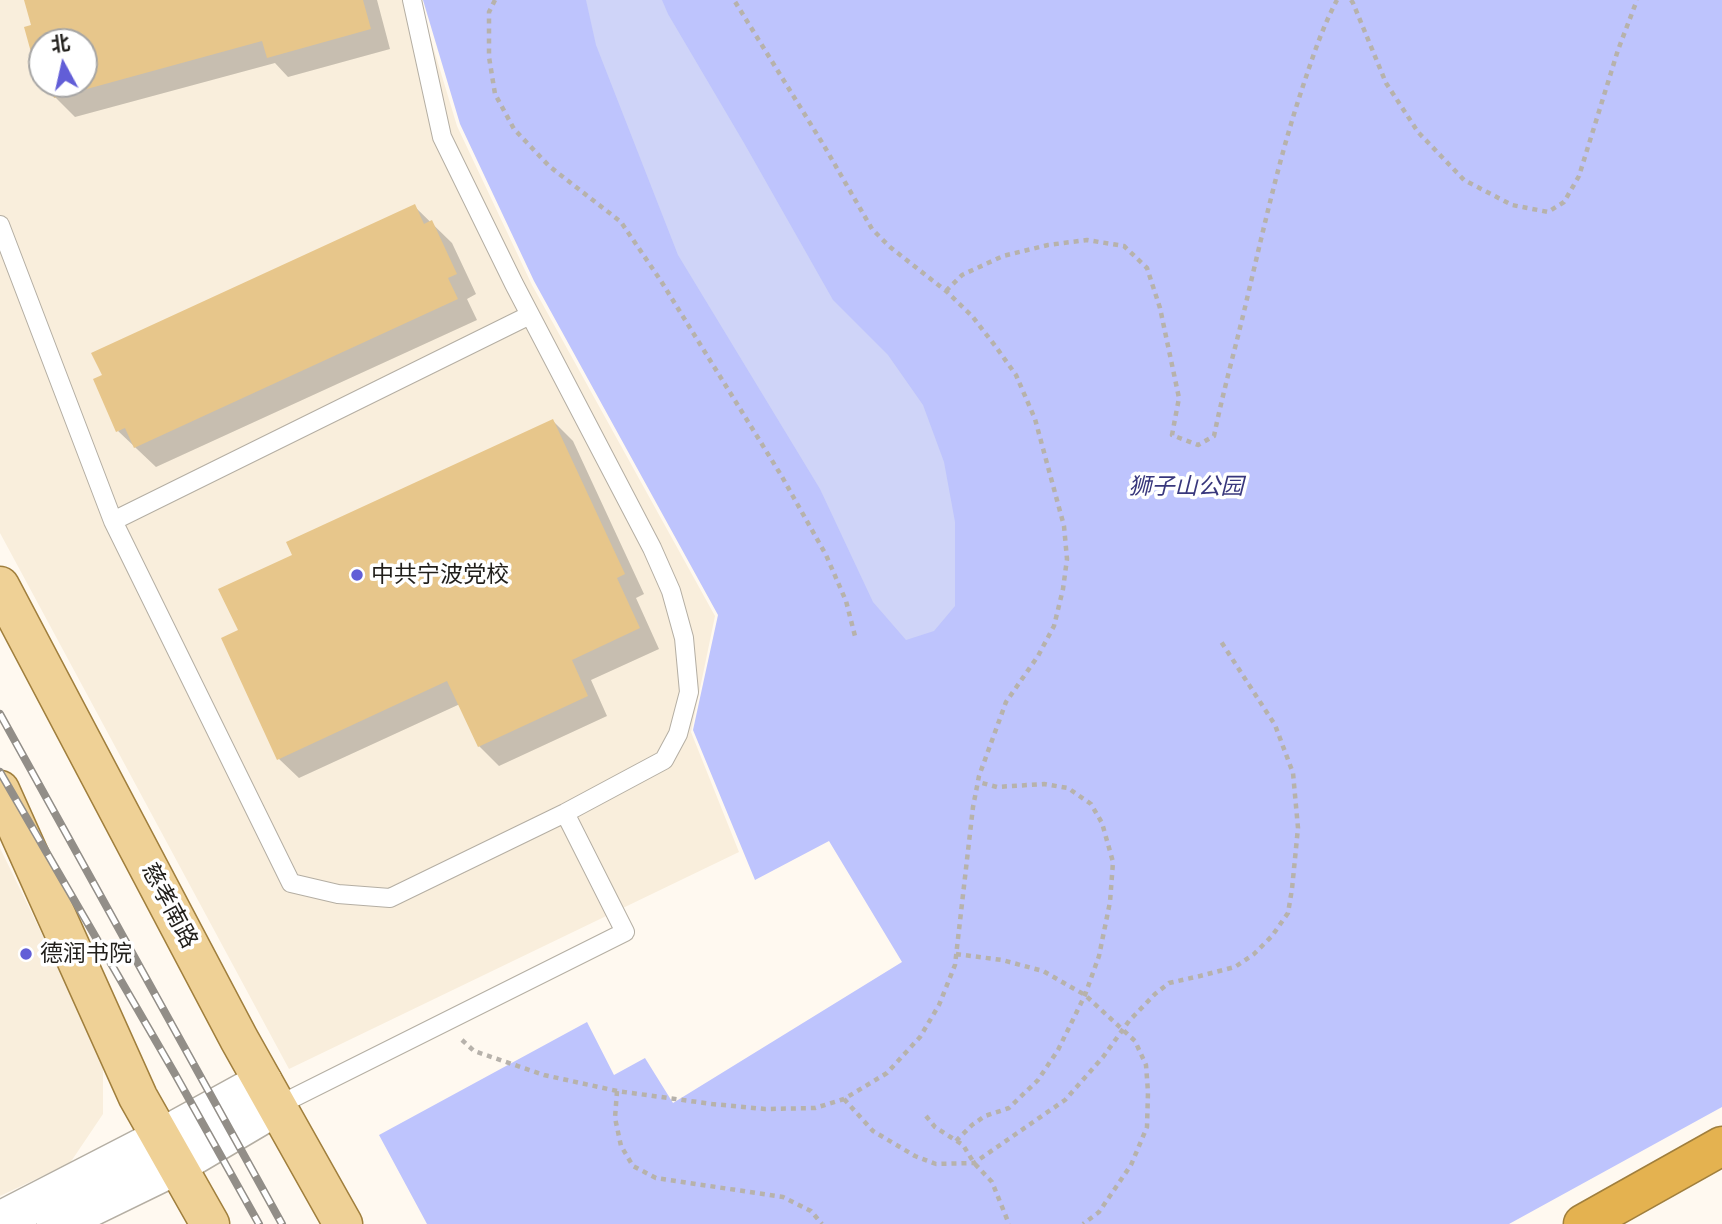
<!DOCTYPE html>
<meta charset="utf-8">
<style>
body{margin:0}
#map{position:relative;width:1722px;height:1224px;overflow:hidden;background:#fff9f0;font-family:"Zilla Slab","Noto Sans SC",serif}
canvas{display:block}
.north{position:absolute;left:28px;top:28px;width:70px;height:70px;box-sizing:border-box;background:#fff;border:2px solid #a6a5a4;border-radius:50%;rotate:352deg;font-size:19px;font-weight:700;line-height:28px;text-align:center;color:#211f1b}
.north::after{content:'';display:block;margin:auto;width:24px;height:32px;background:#625ed7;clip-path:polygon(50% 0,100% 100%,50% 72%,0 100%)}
</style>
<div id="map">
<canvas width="1722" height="1224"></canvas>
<div class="north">北</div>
</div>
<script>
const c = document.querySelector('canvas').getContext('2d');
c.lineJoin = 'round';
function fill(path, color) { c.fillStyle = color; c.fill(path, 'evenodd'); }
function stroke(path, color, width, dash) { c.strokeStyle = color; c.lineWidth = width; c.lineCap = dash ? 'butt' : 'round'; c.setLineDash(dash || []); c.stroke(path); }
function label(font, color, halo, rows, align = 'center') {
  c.font = font + ' "Zilla Slab","Noto Sans SC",serif'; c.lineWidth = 7; c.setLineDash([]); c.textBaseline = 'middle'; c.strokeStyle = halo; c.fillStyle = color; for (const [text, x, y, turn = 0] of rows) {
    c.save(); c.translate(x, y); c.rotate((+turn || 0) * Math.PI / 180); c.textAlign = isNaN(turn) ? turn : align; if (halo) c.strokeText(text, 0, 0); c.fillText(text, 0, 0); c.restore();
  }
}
const built = new Path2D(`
 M 0,0 L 419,0 L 457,126 L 532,285 L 715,616 L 691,732 L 739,852 L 289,1069 L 0,533 ZM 42,42 L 84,42 L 84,84 L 42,84 Z
 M 0,848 L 103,1059 L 103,1114 L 70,1163 L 0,1196 Z`);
const green = new Path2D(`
 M 423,0 L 1722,0 L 1722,1107 L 1509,1224 L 427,1224 L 379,1135 L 587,1022 L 614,1075 L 645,1058 L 673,1103 L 902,962 L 829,841 L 755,880 L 693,730 L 718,615 L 534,281 L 460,124 Z`);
const water = new Path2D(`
 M 586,0 L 662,0 L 668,14 L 744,143 L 833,300 L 888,355 L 923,405 L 944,462 L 955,522 L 955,606 L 934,631 L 906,640 L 873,602 L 820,489 L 678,255 L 596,45 Z`);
const shadow = new Path2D(`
 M 26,0 L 377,0 L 390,49 L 288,77 L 275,63 L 75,117 L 55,97 L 54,93 L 45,84 L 84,84 L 84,42 L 42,42 L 42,81 L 33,26 Z
 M 414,206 L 452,243 L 476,294 L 467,299 L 477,320 L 156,467 L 118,431 Z
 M 553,421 L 573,441 L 644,594 L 636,598 L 659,649 L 591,680 L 607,716 L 499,766 L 479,746 L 460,704 L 299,778 L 279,759 L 240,631 L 294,556 Z`);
const building = new Path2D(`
 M 24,0 L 363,0 L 371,29 L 267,58 L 262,41 L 54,98 L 50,84 L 84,84 L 84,42 L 42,42 L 42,80 L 39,81 L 24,27 L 31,25 Z
 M 415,204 L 424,224 L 432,220 L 457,274 L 448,278 L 458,299 L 134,448 L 125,428 L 116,432 L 93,379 L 102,375 L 91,353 Z
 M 553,419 L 625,574 L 617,578 L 640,628 L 572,660 L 588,696 L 478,747 L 447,681 L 277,760 L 221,638 L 238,630 L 218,589 L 292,555 L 286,542 Z`);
const path = new Path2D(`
 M 495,0 L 489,12 L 489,57 L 495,94 L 514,129 L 549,166 L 621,222 L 661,281 L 781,475 L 826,555 L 846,601 L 856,640
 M 1351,0 L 1353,3 L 1386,83 L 1418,132 L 1464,180 L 1512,205 L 1548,212 L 1564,202 L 1579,176 L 1618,50 L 1637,0
 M 946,291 L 962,275 L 1003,256 L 1048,245 L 1087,240 L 1124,246 L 1147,268 L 1160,308 L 1179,398 L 1172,435 L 1198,445 L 1214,436 C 1224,387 1238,339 1249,290 C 1265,223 1280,155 1302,89 C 1312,59 1322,28 1337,0
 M 956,954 L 1002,960 L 1043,971 L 1085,995 L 1135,1041 L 1146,1065 L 1148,1092 L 1147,1127 L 1131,1165 L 1099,1212 L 1083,1224
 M 462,1040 L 474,1051 L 544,1075 L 617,1091 L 712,1104 L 765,1109 L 815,1108 L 844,1099 L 887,1073 L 920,1037 L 939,1005 L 955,965 L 973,807 L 979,776 L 1006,702 L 1038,656 L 1054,626 L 1063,589 L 1067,559 L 1064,526 L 1035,419 L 1016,375 L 996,347 L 972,316 L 946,291 L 890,247 L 872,229 L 823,144 L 734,0
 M 617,1091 L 615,1118 L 621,1146 L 633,1166 L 656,1178 L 783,1197 L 811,1211 L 822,1224
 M 844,1099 L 873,1131 L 915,1156 L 936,1164 L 974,1163 L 1065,1100 L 1103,1057 L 1129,1021 L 1155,994 L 1169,983 L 1200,976 L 1235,967 L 1254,954 L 1272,936 L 1288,913 L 1292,889 L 1298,828 L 1293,773 L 1275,725 L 1220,640
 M 926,1116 L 935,1127 L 963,1145 L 974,1163 L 992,1182 L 1009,1224
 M 956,1141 L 972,1125 L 985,1116 L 1009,1108 L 1038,1080 L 1058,1050 L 1085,995 L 1099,956 L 1110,902 L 1113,862 L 1102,823 L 1091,804 L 1068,788 L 1044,784 L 997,787 L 978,782`);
const service = new Path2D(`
 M 0,225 L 113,521 L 291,883 L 338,894 L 390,898 L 565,813 L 664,760 L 678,734 L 689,692 L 684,638 L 671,591 L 652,548 L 514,284 L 442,137 L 412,0
 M 113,521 L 530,315
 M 277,1106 L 625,932 L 565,813`);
const tertiary = new Path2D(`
 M 0,1221 L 161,1138 L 263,1082
 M 56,1224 L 177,1165 L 277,1106`);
const primary = new Path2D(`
 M 0,586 L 239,1039 L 343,1224
 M 0,790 L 138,1097 L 210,1224`);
const motorway = new Path2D(`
 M 1583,1224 L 1722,1146`);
const rail = new Path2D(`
 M 0,714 L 282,1224
 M 0,772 L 175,1074 L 259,1224`);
const markers = [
 [357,575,7,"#625ed7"],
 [26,954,7,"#625ed7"]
];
const parkNames = [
 ["狮子山公园",1186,487]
];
const poiNames = [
 ["中共宁波党校",371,575],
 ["德润书院",40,954]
];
const streetNames = [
 ["慈孝南路",169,906,62]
];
fill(built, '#f9eedc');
fill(green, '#bec4fd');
fill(water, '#cfd4f8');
fill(shadow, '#0003');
fill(building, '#e7c68b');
stroke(service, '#b4aea3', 20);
stroke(tertiary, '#b4aea3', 41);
stroke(primary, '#a07f3d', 41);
stroke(motorway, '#a07f3d', 41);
stroke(path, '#b7b2ab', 4.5, [5, 5]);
stroke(service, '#fff', 18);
stroke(tertiary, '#fff', 38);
stroke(primary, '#efd196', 38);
stroke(motorway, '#e4b250', 38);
stroke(rail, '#928e88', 8);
stroke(rail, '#fff', 5, [16]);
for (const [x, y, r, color] of markers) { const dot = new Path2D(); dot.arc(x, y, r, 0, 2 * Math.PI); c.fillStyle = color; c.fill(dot); stroke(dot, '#fff', 2.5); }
label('italic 23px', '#38377c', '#fff', parkNames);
label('23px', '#211f1b', '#fff', poiNames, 'left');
label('23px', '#211f1b', '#fff', streetNames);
</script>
